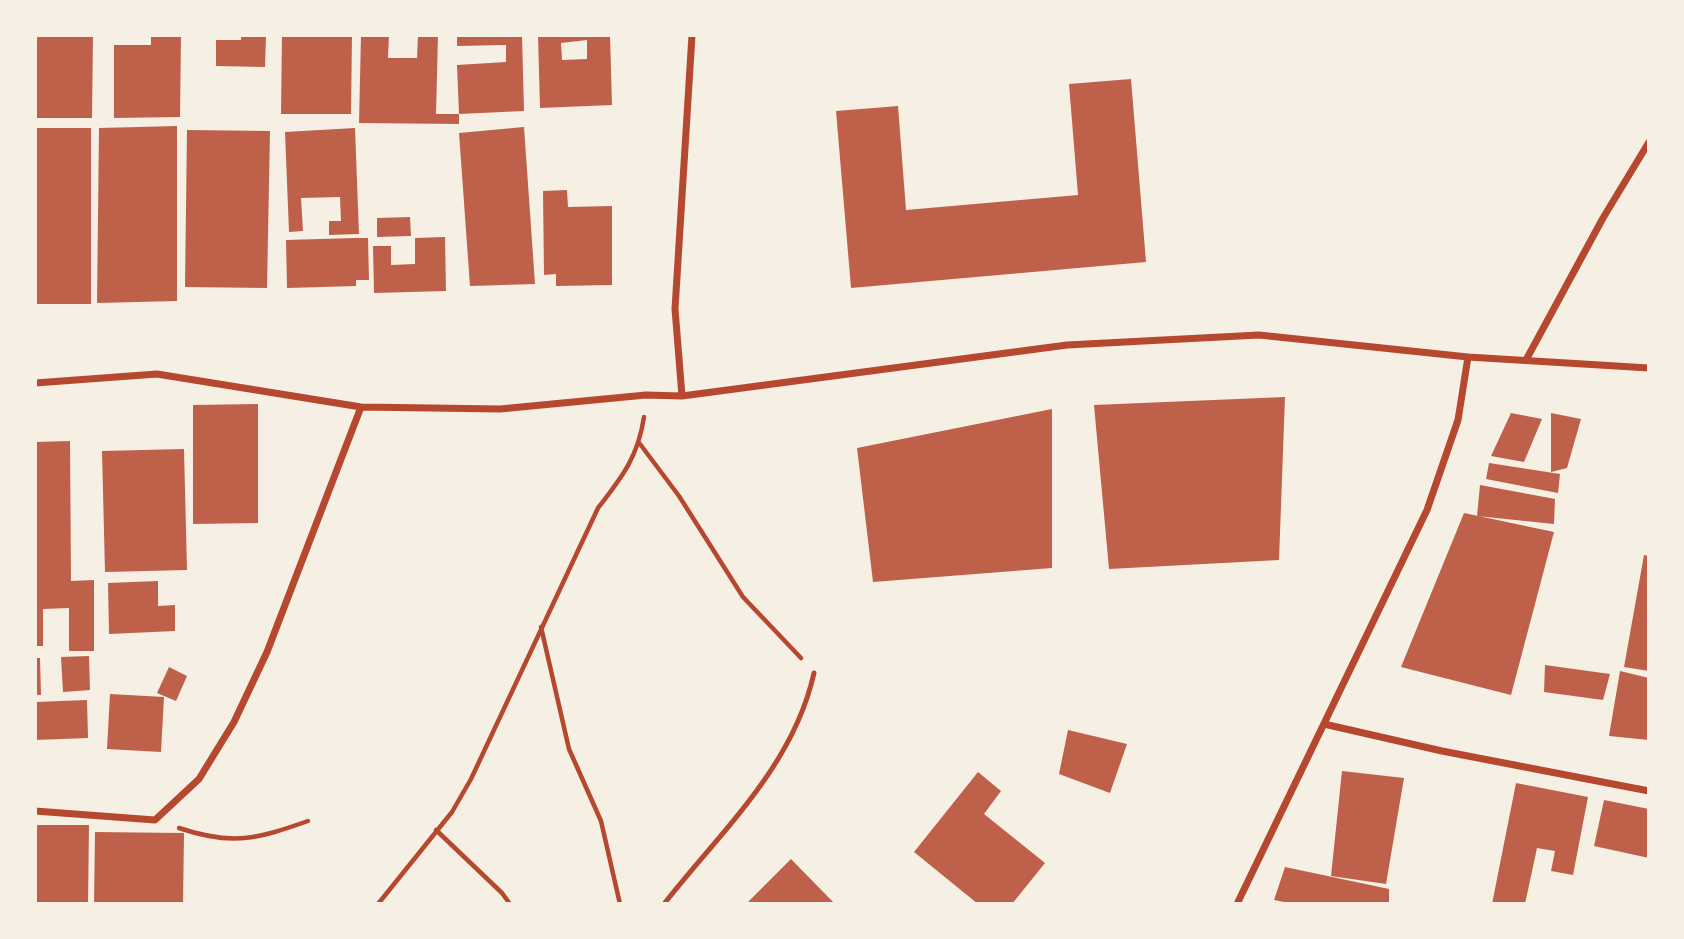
<!DOCTYPE html>
<style>
body{margin:0}
#map{position:relative;width:1684px;height:939px;overflow:hidden;background:#f6efe4;font-family:Lora,serif}
canvas{display:block}
.frame{position:absolute;inset:0;border:37px solid #f6efe4;pointer-events:none}
</style>
<div id="map">
<canvas width="1684" height="939"></canvas>
<div class="frame"></div>
</div>
<script>
const c = document.querySelector('canvas').getContext('2d');
c.lineJoin = 'round';
function fill(path, color) { c.fillStyle = color; c.fill(path, 'evenodd'); }
function stroke(path, color, width, dash) { c.strokeStyle = color; c.lineWidth = width; c.lineCap = dash ? 'butt' : 'round'; c.setLineDash(dash || []); c.stroke(path); }
const building = new Path2D(`
 M 35,35 L 93,35 L 92,118 L 35,118 Z
 M 151,35 L 181,35 L 180,117 L 114,118 L 114,45 L 151,45 Z
 M 241,35 L 266,35 L 265,67 L 216,66 L 216,40 L 241,40 Z
 M 282,35 L 352,35 L 351,114 L 281,114 Z
 M 361,35 L 389,35 L 388,58 L 417,58 L 418,35 L 438,35 L 436,114 L 459,114 L 459,124 L 359,123 Z
 M 457,35 L 522,35 L 524,111 L 459,114 L 457,65 L 506,62 L 506,45 L 457,46 Z
 M 538,35 L 610,35 L 612,105 L 540,108 ZM 587,40 L 587,59 L 562,60 L 561,43 Z
 M 1131,79 L 1146,262 L 851,288 L 836,111 L 898,106 L 906,210 L 1078,195 L 1069,84 Z
 M 177,126 L 177,301 L 97,303 L 99,128 Z
 M 524,127 L 535,284 L 470,286 L 459,133 Z
 M 35,128 L 91,128 L 91,304 L 35,304 Z
 M 355,128 L 359,234 L 329,235 L 329,221 L 341,221 L 340,197 L 301,198 L 303,231 L 289,232 L 285,132 Z
 M 187,130 L 270,131 L 267,288 L 185,287 Z
 M 567,190 L 568,207 L 612,206 L 612,285 L 556,286 L 556,274 L 544,275 L 543,191 Z
 M 410,217 L 411,236 L 377,237 L 377,218 Z
 M 445,237 L 446,291 L 374,293 L 373,246 L 391,246 L 391,265 L 415,264 L 415,238 Z
 M 355,238 L 368,238 L 369,280 L 356,280 L 356,286 L 287,288 L 286,240 Z
 M 1285,397 L 1279,560 L 1109,569 L 1094,405 Z
 M 258,404 L 258,523 L 193,524 L 193,405 Z
 M 1052,409 L 1052,568 L 873,582 L 857,448 Z
 M 1511,413 L 1542,419 L 1524,462 L 1491,456 Z
 M 1551,413 L 1581,419 L 1567,468 L 1551,472 Z
 M 70,441 L 71,581 L 94,580 L 94,651 L 69,651 L 69,608 L 43,609 L 43,646 L 35,646 L 35,442 Z
 M 184,449 L 187,570 L 105,572 L 102,451 Z
 M 1489,463 L 1560,474 L 1558,493 L 1486,479 Z
 M 1480,485 L 1555,499 L 1554,524 L 1477,516 Z
 M 1464,513 L 1554,532 L 1511,695 L 1401,667 Z
 M 1644,555 L 1649,556 L 1649,671 L 1624,667 Z
 M 158,581 L 158,606 L 175,605 L 175,631 L 109,634 L 108,583 Z
 M 89,656 L 90,690 L 63,692 L 61,657 Z
 M 35,658 L 40,658 L 41,695 L 35,695 Z
 M 1545,665 L 1610,674 L 1603,700 L 1544,692 Z
 M 169,667 L 187,676 L 176,701 L 157,693 Z
 M 1620,671 L 1649,678 L 1649,740 L 1609,736 Z
 M 110,694 L 164,697 L 161,752 L 107,749 Z
 M 87,700 L 88,738 L 35,740 L 35,702 Z
 M 1068,730 L 1127,744 L 1110,793 L 1059,774 Z
 M 1342,771 L 1404,778 L 1386,884 L 1331,876 Z
 M 978,772 L 1001,791 L 984,814 L 1045,863 L 1012,904 L 978,904 L 914,852 Z
 M 1516,783 L 1588,797 L 1573,875 L 1551,871 L 1555,851 L 1537,848 L 1525,904 L 1492,904 Z
 M 1604,800 L 1649,809 L 1649,858 L 1594,846 Z
 M 35,825 L 89,825 L 88,904 L 35,904 Z
 M 95,832 L 184,833 L 183,904 L 94,904 Z
 M 791,859 L 835,904 L 746,904 Z
 M 1285,867 L 1389,889 L 1389,904 L 1294,904 L 1274,900 Z`);
const path = new Path2D(`
 M 640,444 L 679,496 L 743,597 L 801,658
 M 541,627 L 569,749 L 601,821 L 620,904
 M 179,828 C 232,846 257,839 308,821
 M 436,830 L 502,893 L 510,904
 M 378,904 L 452,812 L 471,779 L 598,508 C 622,477 638,457 644,417`);
const service = new Path2D(`
 M 664,904 C 721,831 793,767 814,673`);
const minor = new Path2D(`
 M 1526,360 L 1603,218 L 1649,142
 M 35,383 L 157,374 L 361,407 L 500,409 L 646,395 L 682,396 L 1067,345 L 1259,335 L 1468,357 L 1649,368
 M 682,396 L 675,309 L 692,35
 M 1324,724 L 1442,751 L 1649,791
 M 35,811 L 155,820 L 199,779 L 234,722 L 267,652 L 361,407
 M 1237,904 L 1427,510 L 1458,420 L 1468,357`);
fill(building, '#bf614a');
stroke(path, '#b5482f', 4.5);
stroke(service, '#b5482f', 5);
stroke(minor, '#b5482f', 7);
</script>
